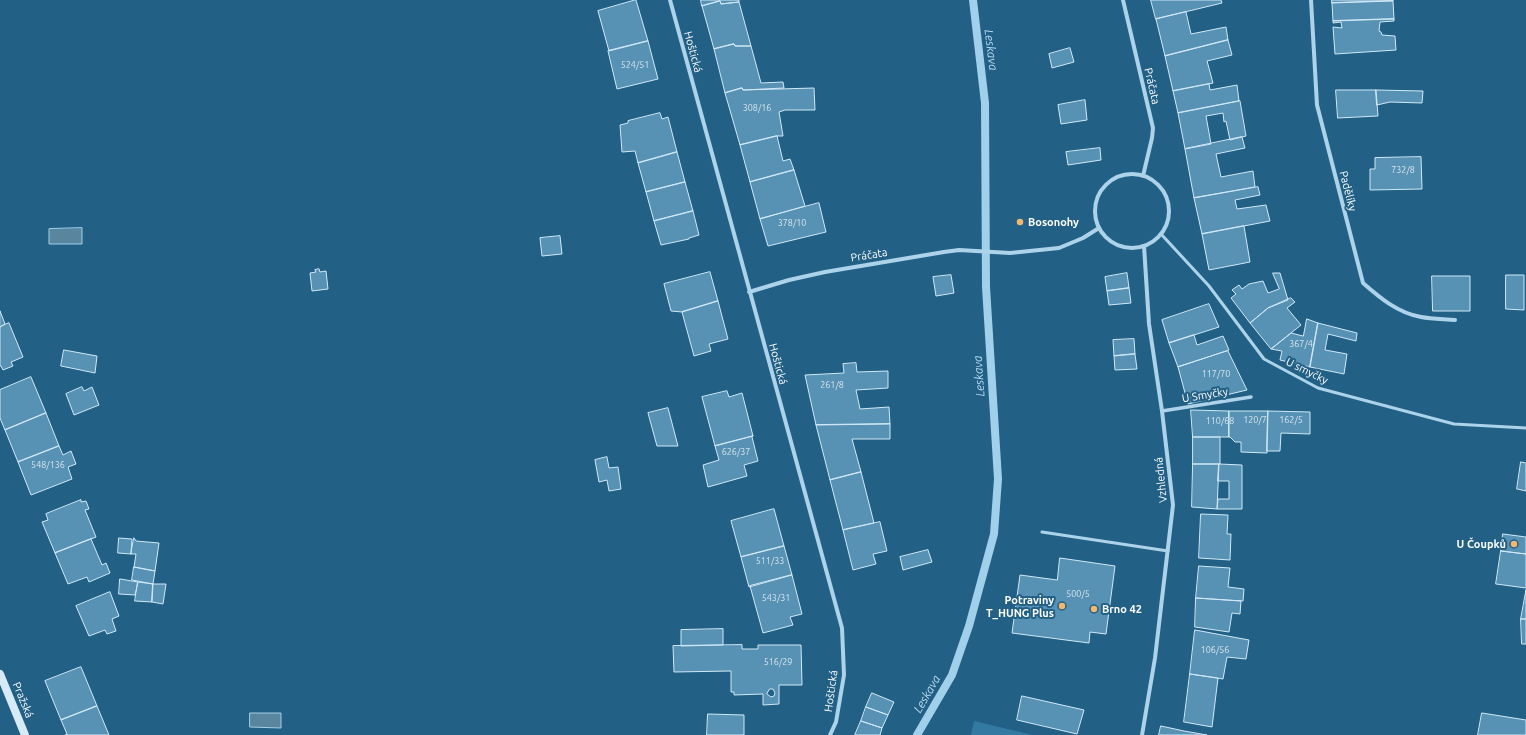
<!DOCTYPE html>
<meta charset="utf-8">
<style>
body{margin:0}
canvas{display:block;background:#226086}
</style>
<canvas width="1526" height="735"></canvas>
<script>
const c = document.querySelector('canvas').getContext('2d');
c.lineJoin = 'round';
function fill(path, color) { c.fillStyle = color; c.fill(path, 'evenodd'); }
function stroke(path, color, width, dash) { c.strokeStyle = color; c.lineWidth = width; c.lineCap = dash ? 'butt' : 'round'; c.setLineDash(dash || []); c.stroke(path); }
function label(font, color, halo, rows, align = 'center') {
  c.font = font + ' Ubuntu,sans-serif'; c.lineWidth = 4; c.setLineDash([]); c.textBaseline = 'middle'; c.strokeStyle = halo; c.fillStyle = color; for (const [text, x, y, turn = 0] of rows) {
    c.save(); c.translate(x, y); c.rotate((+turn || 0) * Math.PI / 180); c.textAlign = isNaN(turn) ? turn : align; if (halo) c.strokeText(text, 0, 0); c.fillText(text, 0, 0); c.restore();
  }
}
const green = new Path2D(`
 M 974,721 L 1033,735 L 971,735 Z`);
const water = new Path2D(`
 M 82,228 L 82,244 L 49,244 L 49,229 Z
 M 250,713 L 281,713 L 281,728 L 250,727 Z`);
const stream = new Path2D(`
 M 917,735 L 952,675 L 969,626 L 994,534 L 998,479 L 986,287 L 985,103 L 973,0`);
const building = new Path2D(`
 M 636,0 L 648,41 L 609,51 L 598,11 Z
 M 701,0 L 739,0 L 739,2 L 721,4 L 720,1 L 702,6 Z
 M 1151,0 L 1221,0 L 1222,3 L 1156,19 Z
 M 1332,0 L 1393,0 L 1393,1 L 1332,3 Z
 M 720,1 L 721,4 L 739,2 L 751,46 L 735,46 L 734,44 L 714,49 L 702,6 Z
 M 1393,1 L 1394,19 L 1333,21 L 1332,3 Z
 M 1186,12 L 1191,34 L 1226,27 L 1228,40 L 1165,56 L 1156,19 Z
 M 1394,19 L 1394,21 L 1380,22 L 1379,31 L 1381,32 L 1382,35 L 1395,36 L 1396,50 L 1335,54 L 1333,27 L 1342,28 L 1341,22 L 1333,23 L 1333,21 Z
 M 1228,40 L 1232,55 L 1207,61 L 1213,83 L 1173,91 L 1165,56 Z
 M 648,41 L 658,79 L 617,89 L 608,51 Z
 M 734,44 L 735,46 L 751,46 L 761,83 L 783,82 L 784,88 L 743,90 L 742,88 L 725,93 L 714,49 Z
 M 1070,48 L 1074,62 L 1052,68 L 1049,54 Z
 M 1209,84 L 1210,90 L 1237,85 L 1239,101 L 1178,113 L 1173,91 Z
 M 742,88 L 743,90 L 814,88 L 815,110 L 785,110 L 779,112 L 783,136 L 777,136 L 740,145 L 725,93 Z
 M 1336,90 L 1376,90 L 1378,116 L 1338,118 Z
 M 1376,90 L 1423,91 L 1422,103 L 1390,102 L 1377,105 Z
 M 1085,100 L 1087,120 L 1061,124 L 1058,105 Z
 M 1240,101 L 1246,136 L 1230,140 L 1226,121 L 1224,122 L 1223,113 L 1206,116 L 1211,144 L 1185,149 L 1178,113 Z
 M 660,113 L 662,119 L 668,117 L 677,152 L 638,163 L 635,151 L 622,152 L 620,125 L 628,123 L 628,121 Z
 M 777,136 L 783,161 L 790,159 L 794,170 L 750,182 L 740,145 Z
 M 1242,137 L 1245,148 L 1216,154 L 1221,177 L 1253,171 L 1255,187 L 1194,198 L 1185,149 Z
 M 1100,148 L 1101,160 L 1068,165 L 1066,152 Z
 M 677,152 L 685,182 L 646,192 L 638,163 Z
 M 1421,157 L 1422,189 L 1370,190 L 1370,169 L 1375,169 L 1375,158 Z
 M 794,170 L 805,206 L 760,219 L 750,182 Z
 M 685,182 L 693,211 L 654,221 L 646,192 Z
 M 1258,187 L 1260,195 L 1235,200 L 1237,209 L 1266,205 L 1270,221 L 1202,234 L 1194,198 Z
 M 819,203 L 826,232 L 768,246 L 760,219 Z
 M 693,211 L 699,235 L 689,238 L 689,239 L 661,245 L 654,221 Z
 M 1244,226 L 1250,262 L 1209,270 L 1202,234 Z
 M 560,236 L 562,254 L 542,256 L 540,238 Z
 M 319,269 L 320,272 L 326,271 L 328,289 L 312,291 L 310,273 L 316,272 L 315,270 Z
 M 710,272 L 718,301 L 682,312 L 671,311 L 664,284 Z
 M 1127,273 L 1129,288 L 1107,291 L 1105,277 Z
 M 1273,273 L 1280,273 L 1288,300 L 1268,308 L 1250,323 L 1231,298 L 1236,294 L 1232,290 L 1239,285 L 1242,289 L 1249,284 L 1263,281 L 1268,293 L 1279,289 Z
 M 951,275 L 954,293 L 936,296 L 933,277 Z
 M 1506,275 L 1524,275 L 1524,310 L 1506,309 Z
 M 1432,276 L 1470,276 L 1470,311 L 1433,311 Z
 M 1129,288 L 1131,303 L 1109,305 L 1107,291 Z
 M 1291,298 L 1295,302 L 1287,308 L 1301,325 L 1271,349 L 1250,323 L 1268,308 Z
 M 718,301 L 728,339 L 709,344 L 711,351 L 694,356 L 682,312 Z
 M 1209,304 L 1219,327 L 1169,343 L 1162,320 Z
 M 0,311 L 5,324 L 0,327 Z
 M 1307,319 L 1318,323 L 1310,367 L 1280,360 L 1282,351 L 1271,349 L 1291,333 L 1303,336 Z
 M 9,323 L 23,357 L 11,362 L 13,366 L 3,370 L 1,366 L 0,366 L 0,327 Z
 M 1318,323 L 1357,333 L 1356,341 L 1328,334 L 1325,350 L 1347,354 L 1344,374 L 1310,367 Z
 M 1194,335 L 1197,345 L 1223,336 L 1229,350 L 1178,367 L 1169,343 Z
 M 1134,339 L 1135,354 L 1114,356 L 1113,340 Z
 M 64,350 L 97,356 L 95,373 L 61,366 Z
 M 1228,351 L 1247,390 L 1188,404 L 1178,367 Z
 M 1135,354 L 1137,369 L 1115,370 L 1114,356 Z
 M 856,363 L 857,372 L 888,371 L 888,388 L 856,390 L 860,409 L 889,407 L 890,424 L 816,425 L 805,375 L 844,373 L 843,364 Z
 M 31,377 L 46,413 L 5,430 L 0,418 L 0,390 Z
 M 82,387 L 84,391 L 92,387 L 99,405 L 74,415 L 66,394 Z
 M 727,391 L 729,397 L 742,393 L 753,436 L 715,446 L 702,397 Z
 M 668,408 L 678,446 L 657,446 L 648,413 Z
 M 1191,410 L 1229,411 L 1229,437 L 1193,437 Z
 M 1229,411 L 1268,411 L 1267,453 L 1241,452 L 1241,442 L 1235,442 L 1230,437 L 1229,437 Z
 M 1268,411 L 1310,412 L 1310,434 L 1281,433 L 1280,451 L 1267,451 Z
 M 46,413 L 59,446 L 18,462 L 5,430 Z
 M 890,424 L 890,439 L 852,439 L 861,472 L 830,480 L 816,425 Z
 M 753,436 L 752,437 L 758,461 L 744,465 L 747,476 L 708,487 L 703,465 L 719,460 L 715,446 Z
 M 1193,437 L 1220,437 L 1220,464 L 1193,464 Z
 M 59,446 L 63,455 L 71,451 L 76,464 L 68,467 L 72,479 L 31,495 L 18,462 Z
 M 607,457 L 609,468 L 618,467 L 621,489 L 609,491 L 607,480 L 599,482 L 595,460 Z
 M 1521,462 L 1526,463 L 1526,491 L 1517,489 Z
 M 1193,464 L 1219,464 L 1217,509 L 1192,507 Z
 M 1219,464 L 1242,465 L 1242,509 L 1217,509 L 1218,499 L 1229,499 L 1229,481 L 1218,481 Z
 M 861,472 L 874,523 L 843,530 L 830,480 Z
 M 81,500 L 81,502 L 86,501 L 89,509 L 85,510 L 96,537 L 55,553 L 42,522 L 48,520 L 46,514 Z
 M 774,509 L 784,546 L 741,557 L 731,521 Z
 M 1201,514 L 1228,515 L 1227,534 L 1231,534 L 1230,560 L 1199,558 Z
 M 880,522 L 887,551 L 873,554 L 876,564 L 853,570 L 843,530 Z
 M 1503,534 L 1526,537 L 1526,554 L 1501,551 Z
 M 119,538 L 132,539 L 131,554 L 118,553 Z
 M 134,538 L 136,541 L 159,543 L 155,571 L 134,567 L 136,554 L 131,554 Z
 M 91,539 L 102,565 L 106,563 L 110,573 L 89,582 L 87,577 L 68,584 L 55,553 Z
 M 784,546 L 792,575 L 749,587 L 741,557 Z
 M 928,550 L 932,562 L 903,570 L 900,557 Z
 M 1501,551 L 1526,554 L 1526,588 L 1496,584 Z
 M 1060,558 L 1115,566 L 1106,634 L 1090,632 L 1089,643 L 1012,633 L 1020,575 L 1057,580 Z
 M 1199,566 L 1230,568 L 1228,587 L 1244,589 L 1243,601 L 1196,598 Z
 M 134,567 L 155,571 L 153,584 L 132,580 Z
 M 792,575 L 802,614 L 790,617 L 793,625 L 763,633 L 750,586 Z
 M 120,579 L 138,582 L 135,595 L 119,594 Z
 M 138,582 L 153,584 L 152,602 L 135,601 Z
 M 153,584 L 166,584 L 163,604 L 152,602 Z
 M 1526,590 L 1526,619 L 1521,619 Z
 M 110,592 L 119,616 L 112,619 L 116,631 L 107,634 L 105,630 L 89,636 L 76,606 Z
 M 1196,598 L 1241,601 L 1240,614 L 1232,613 L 1229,632 L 1195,627 Z
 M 1521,619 L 1526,619 L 1526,644 L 1522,644 Z
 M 723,629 L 723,645 L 681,646 L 681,630 Z
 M 1195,630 L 1249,640 L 1246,659 L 1227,657 L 1223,679 L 1190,674 Z
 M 742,645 L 742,649 L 758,649 L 758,645 L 801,645 L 802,685 L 779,685 L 779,704 L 763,705 L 763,694 L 734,695 L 734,692 L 731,692 L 731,671 L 674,672 L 673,646 ZM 770,689 L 773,689 L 775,693 L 774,696 L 771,697 L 767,694 Z
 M 81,667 L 97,706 L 61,720 L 45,681 Z
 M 1190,674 L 1218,678 L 1212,727 L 1184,722 Z
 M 872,693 L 894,702 L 888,715 L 866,707 Z
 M 1022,696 L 1084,710 L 1077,734 L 1017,720 Z
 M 97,706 L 109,735 L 65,735 L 67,734 L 61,720 Z
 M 866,707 L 888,715 L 882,728 L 861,721 Z
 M 1482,713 L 1526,720 L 1526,735 L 1478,735 Z
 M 708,714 L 744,715 L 744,735 L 707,735 Z
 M 861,721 L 882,728 L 880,735 L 855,735 Z
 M 1161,726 L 1184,731 L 1207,735 L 1159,735 Z`);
const service = new Path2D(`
 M 1161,234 L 1209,286 L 1264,359 L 1318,388 L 1454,424 L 1526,428
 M 1042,532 L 1168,551`);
const pedestrian = new Path2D(`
 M 1162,411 L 1251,397`);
const minor = new Path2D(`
 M 670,0 L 842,628 L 844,675 L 836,722 L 830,735
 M 1123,0 L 1153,128 L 1152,138 L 1143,176
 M 1311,0 L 1317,105 L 1363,283 C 1380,298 1398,313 1421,317 C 1432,319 1444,319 1455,320
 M1095 211a37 37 0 1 1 74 0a37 37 0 1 1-74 0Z
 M 749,292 L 789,280 L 825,272 L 944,252 L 959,250 L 1010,253 L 1059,248 L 1083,238 L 1099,228
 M 1142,735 L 1155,658 L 1173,505 L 1162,411 L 1149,324 L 1144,246`);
const secondary = new Path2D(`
 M 0,674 L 25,735`);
const markers = [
 [1020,222,4,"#f5b66e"],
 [1514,544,4,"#f5b66e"],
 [1062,606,4,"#f5b66e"],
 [1094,609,4,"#f5b66e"]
];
const numberNames = [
 ["524/51",635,65],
 ["308/16",757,108],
 ["732/8",1403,170],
 ["378/10",792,223],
 ["367/4",1301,344],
 ["117/70",1216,374],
 ["261/8",832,385],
 ["120/7",1255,420],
 ["162/5",1291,420],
 ["110/68",1220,421],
 ["626/37",736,452],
 ["548/136",48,465],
 ["511/33",770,561],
 ["500/5",1078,594],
 ["543/31",776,598],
 ["106/56",1215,650],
 ["516/29",778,662]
];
const streetNames = [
 ["Hoštická",693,52,75],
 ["Práčata",1152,86,77],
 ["Padělíky",1348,191,76],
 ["Práčata",869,255,-9],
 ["Hoštická",778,364,75],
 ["U smyčky",1307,371,26],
 ["U Smyčky",1205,395,-9],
 ["Vzhledná",1161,480,-96],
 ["Hoštická",831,691,-82],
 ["Pražská",23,700,68]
];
const poiNames = [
 ["Bosonohy",1028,222],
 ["U Čoupků",1506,544,"right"],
 ["Potraviny",1054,600,"right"],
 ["T_HUNG Plus",1054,613,"right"],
 ["Brno 42",1102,609]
];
const waterNames = [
 ["Leskava",991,50,83],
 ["Leskava",979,376,-94],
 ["Leskava",927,694,-60]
];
fill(green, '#3379a2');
fill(water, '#59859f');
stroke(water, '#a0d0ea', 1);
stroke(stream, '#a0d0ea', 8);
fill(building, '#5791b4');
stroke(building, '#d0e9f7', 1);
stroke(service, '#acd3e9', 3);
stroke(pedestrian, '#acd3e9', 3.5);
stroke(minor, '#acd3e9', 4);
stroke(secondary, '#d7ebf7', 8);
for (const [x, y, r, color] of markers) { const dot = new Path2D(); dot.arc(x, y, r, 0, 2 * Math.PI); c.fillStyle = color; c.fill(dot); stroke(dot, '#226086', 1.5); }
label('9px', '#d5e4ec', null, numberNames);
label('11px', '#fff', '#226086', streetNames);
label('bold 11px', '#fff', '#226086', poiNames, 'left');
label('italic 12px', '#b7dcf1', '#226086', waterNames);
</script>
